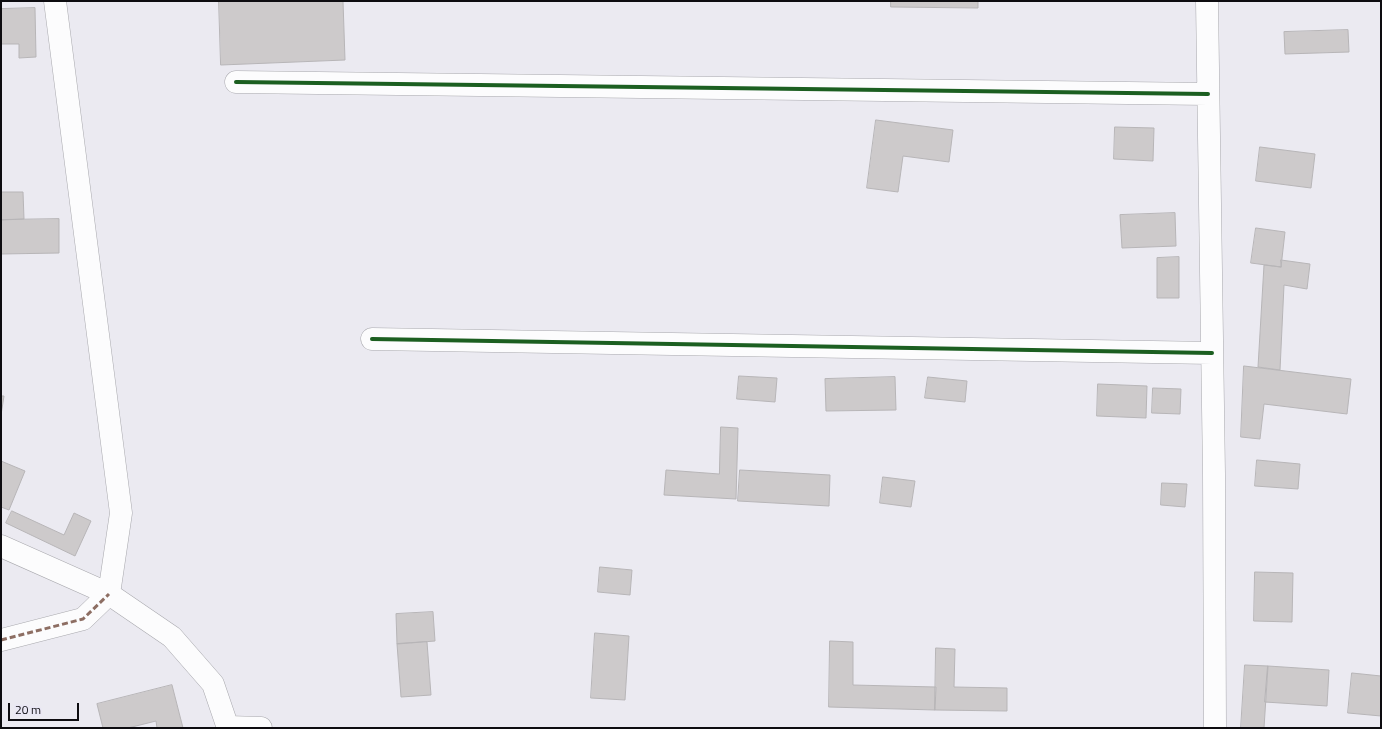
<!DOCTYPE html>
<style>
body{margin:0}
#map{position:relative;width:1382px;height:729px;overflow:hidden;background:#ebeaf1;font-family:"Titillium Web",sans-serif}
canvas{display:block}
.frame{position:absolute;inset:0;border:2px solid #0d0c10;pointer-events:none}
.scale{position:absolute;left:8px;top:703px;width:71px;height:18px;box-sizing:border-box;border:2px solid #0d0c10;border-top:0;padding-left:5px;font-size:12px;line-height:14px;white-space:nowrap;color:#0d0c10;-webkit-text-stroke:3px #e9e7f4;paint-order:stroke}
</style>
<div id="map">
<canvas width="1382" height="729"></canvas>
<div class="frame"></div>
<div class="scale">20 m</div>
</div>
<script>
const c = document.querySelector('canvas').getContext('2d');
c.lineJoin = 'round';
function fill(path, color) { c.fillStyle = color; c.fill(path, 'evenodd'); }
function stroke(path, color, width, dash) { c.strokeStyle = color; c.lineWidth = width; c.lineCap = dash ? 'butt' : 'round'; c.setLineDash(dash || []); c.stroke(path); }
const building = new Path2D(`
 M 219,1 L 343,1 L 345,60 L 221,65 Z
 M 891,1 L 978,1 L 978,8 L 891,7 Z
 M 35,8 L 36,57 L 19,58 L 19,44 L 1,44 L 1,9 Z
 M 1348,30 L 1349,52 L 1285,54 L 1284,32 Z
 M 876,120 L 953,130 L 949,162 L 903,156 L 898,192 L 867,188 Z
 M 1115,127 L 1154,128 L 1153,161 L 1114,159 Z
 M 1260,147 L 1315,154 L 1311,188 L 1256,181 Z
 M 1,192 L 23,192 L 24,219 L 1,220 Z
 M 1175,213 L 1176,246 L 1122,248 L 1120,215 Z
 M 59,219 L 59,253 L 1,254 L 1,220 Z
 M 1256,228 L 1285,232 L 1281,267 L 1251,263 Z
 M 1179,257 L 1179,298 L 1157,298 L 1157,258 Z
 M 1281,260 L 1310,264 L 1307,289 L 1284,285 L 1280,370 L 1258,367 L 1264,265 L 1281,267 Z
 M 1244,366 L 1351,379 L 1347,414 L 1264,404 L 1260,439 L 1241,437 Z
 M 739,376 L 777,378 L 775,402 L 737,399 Z
 M 895,377 L 896,410 L 826,411 L 825,379 Z
 M 928,377 L 967,381 L 965,402 L 925,398 Z
 M 1098,384 L 1147,386 L 1146,418 L 1097,416 Z
 M 1153,388 L 1181,389 L 1180,414 L 1152,413 Z
 M 1,396 L 4,396 L 1,415 Z
 M 721,427 L 738,428 L 736,499 L 664,495 L 666,470 L 719,474 Z
 M 1257,460 L 1300,464 L 1298,489 L 1255,486 Z
 M 1,461 L 25,471 L 9,510 L 1,507 Z
 M 740,470 L 830,475 L 829,506 L 738,501 Z
 M 883,477 L 915,481 L 911,507 L 880,503 Z
 M 1162,483 L 1187,484 L 1185,507 L 1161,505 Z
 M 12,511 L 64,535 L 74,513 L 91,521 L 75,556 L 6,523 Z
 M 600,567 L 632,570 L 630,595 L 598,592 Z
 M 1255,572 L 1293,573 L 1292,622 L 1254,621 Z
 M 433,612 L 435,641 L 397,644 L 396,614 Z
 M 595,633 L 629,636 L 625,700 L 591,698 Z
 M 830,641 L 853,642 L 853,685 L 936,687 L 935,710 L 829,707 Z
 M 427,642 L 431,695 L 401,697 L 397,644 Z
 M 936,648 L 955,649 L 954,687 L 1007,688 L 1007,711 L 935,710 Z
 M 1245,665 L 1268,666 L 1264,728 L 1241,728 Z
 M 1268,666 L 1329,670 L 1327,706 L 1265,702 Z
 M 1352,673 L 1381,676 L 1381,716 L 1348,713 Z
 M 172,685 L 183,728 L 157,728 L 156,721 L 128,728 L 103,728 L 97,704 Z`);
const minor = new Path2D(`
 M 1207,1 L 1214,474 L 1215,728
 M 236,82 L 1208,94
 M 372,339 L 1212,353
 M 1,546 L 109,594 L 172,637 L 213,684 L 228,728
 M 1,640 L 83,619 L 109,594 L 121,513 L 55,1
 M 228,727 L 261,728`);
const quiet = new Path2D(`
 M 1,640 L 83,619 L 109,594`);
const cycleway = new Path2D(`
 M 236,82 L 1208,94
 M 372,339 L 1212,353`);
fill(building, '#cdcacb');
stroke(building, '#b7b5b7', 1);
stroke(minor, '#a8a8ad', 23);
stroke(minor, '#fcfcfd', 22);
stroke(quiet, '#8d6e63', 3, [6, 3]);
stroke(cycleway, '#1b5e20', 4);
</script>
